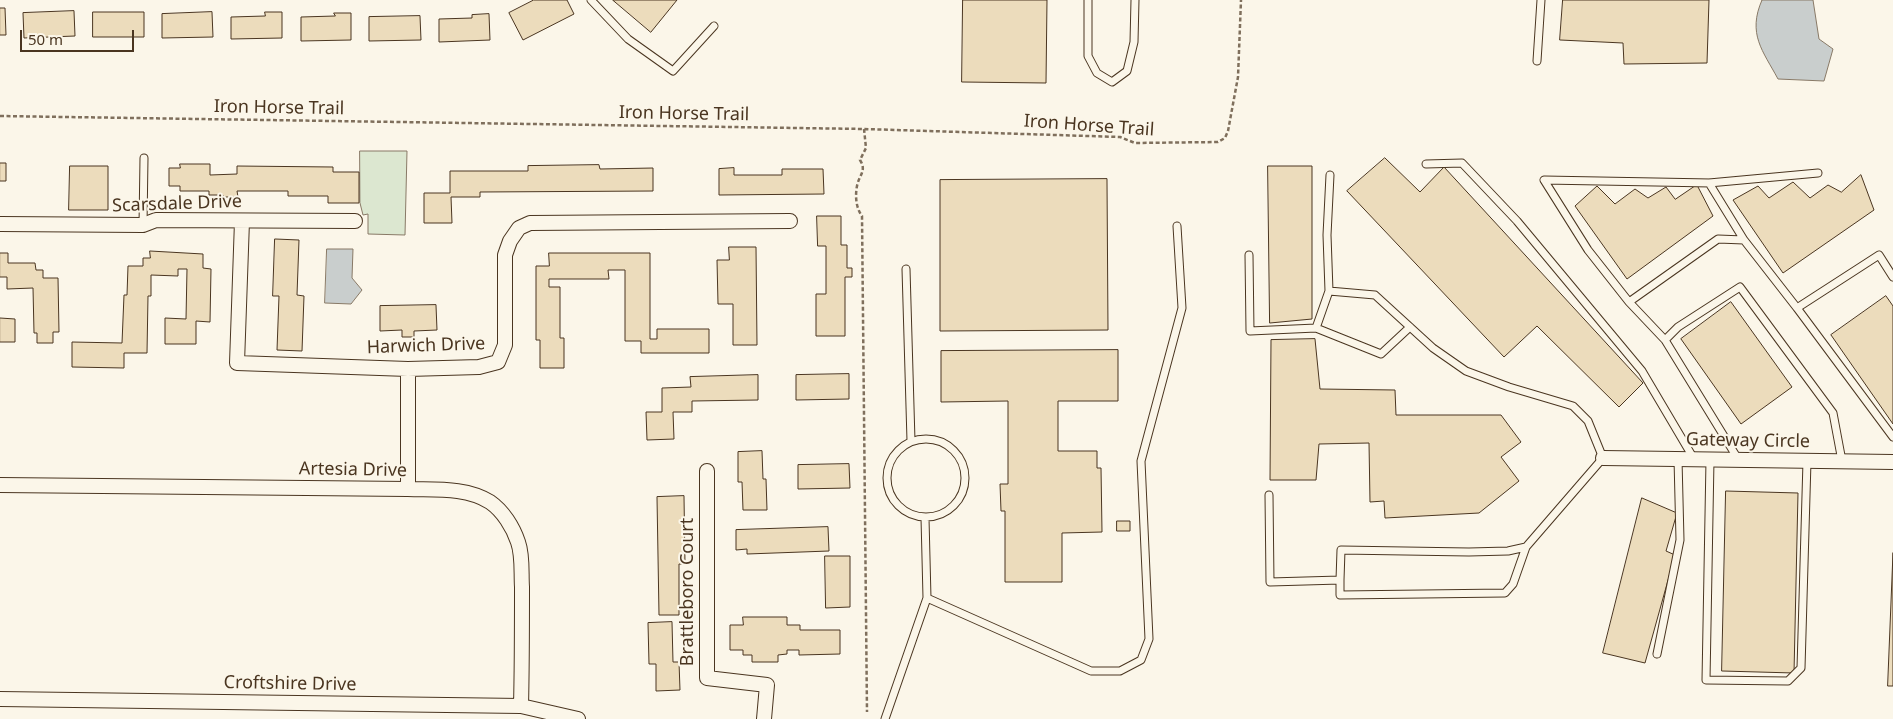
<!DOCTYPE html>
<style>
body{margin:0}
#map{position:relative;width:1893px;height:719px;overflow:hidden;background:#fbf6e9;font-family:"Noto Sans",sans-serif}
canvas{display:block}
.scale{position:absolute;left:20px;top:30px;width:114px;height:22px;box-sizing:border-box;border:2px solid #4a3520;border-top:0;padding-left:6px;font-size:15px;line-height:18px;white-space:nowrap;color:#4a3520;-webkit-text-stroke:4px #fbf6e9;paint-order:stroke}
</style>
<div id="map">
<canvas width="1893" height="719"></canvas>
<div class="scale">50 m</div>
</div>
<script>
const c = document.querySelector('canvas').getContext('2d');
c.lineJoin = 'round';
function fill(path, color) { c.fillStyle = color; c.fill(path, 'evenodd'); }
function stroke(path, color, width, dash) { c.strokeStyle = color; c.lineWidth = width; c.lineCap = dash ? 'butt' : 'round'; c.setLineDash(dash || []); c.stroke(path); }
function label(font, color, halo, rows, align = 'center') {
  c.font = font + ' "Noto Sans",sans-serif'; c.lineWidth = 4; c.setLineDash([]); c.textBaseline = 'middle'; c.strokeStyle = halo; c.fillStyle = color; for (const [text, x, y, turn = 0] of rows) {
    c.save(); c.translate(x, y); c.rotate((+turn || 0) * Math.PI / 180); c.textAlign = isNaN(turn) ? turn : align; if (halo) c.strokeText(text, 0, 0); c.fillText(text, 0, 0); c.restore();
  }
}
const green = new Path2D(`
 M 360,151 L 407,151 L 405,235 L 368,234 L 368,214 L 363,215 L 360,203 Z`);
const water = new Path2D(`
 M 1762,0 L 1813,0 L 1819,39 L 1833,49 L 1824,81 L 1778,79 C 1763,51 1747,34 1762,0 Z
 M 327,249 L 353,249 L 352,278 L 362,290 L 351,304 L 325,303 Z`);
const building = new Path2D(`
 M 534,0 L 567,0 L 574,14 L 523,40 L 509,13 Z
 M 613,0 L 677,0 L 651,32 Z
 M 963,0 L 1047,0 L 1046,83 L 962,82 Z
 M 1563,0 L 1709,0 L 1707,63 L 1624,64 L 1623,43 L 1560,40 Z
 M 0,8 L 5,8 L 6,35 L 0,35 Z
 M 74,11 L 75,36 L 24,38 L 23,13 Z
 M 93,12 L 144,12 L 144,37 L 93,37 Z
 M 212,12 L 213,37 L 162,38 L 162,14 Z
 M 265,12 L 282,12 L 282,38 L 231,39 L 231,17 L 265,16 Z
 M 334,13 L 351,13 L 351,40 L 301,41 L 301,17 L 335,16 Z
 M 489,14 L 490,40 L 439,42 L 439,19 L 472,18 L 472,15 Z
 M 420,16 L 421,40 L 369,41 L 369,17 Z
 M 1385,158 L 1420,192 L 1444,167 L 1643,383 L 1619,407 L 1537,326 L 1504,357 L 1347,191 Z
 M 0,163 L 6,163 L 6,181 L 0,181 Z
 M 180,164 L 210,164 L 210,175 L 237,174 L 237,166 L 333,167 L 333,172 L 359,172 L 359,203 L 328,203 L 328,196 L 288,196 L 288,191 L 237,191 L 238,197 L 223,197 L 223,195 L 209,195 L 209,191 L 180,191 L 180,186 L 169,186 L 169,168 L 180,168 Z
 M 599,165 L 600,169 L 653,168 L 653,191 L 480,192 L 480,197 L 451,197 L 452,223 L 424,223 L 424,193 L 450,193 L 450,171 L 528,171 L 528,166 Z
 M 70,166 L 108,166 L 108,210 L 69,210 Z
 M 1268,166 L 1312,166 L 1312,319 L 1270,323 Z
 M 734,168 L 734,175 L 782,175 L 782,169 L 823,169 L 824,194 L 719,195 L 719,169 Z
 M 1861,175 L 1874,210 L 1783,273 L 1733,200 L 1758,186 L 1769,198 L 1793,182 L 1810,198 L 1828,185 L 1841,192 Z
 M 1107,179 L 1108,330 L 940,331 L 940,180 Z
 M 1697,185 L 1713,216 L 1627,279 L 1575,206 L 1597,186 L 1615,204 L 1635,189 L 1648,198 L 1666,187 L 1675,199 Z
 M 817,216 L 841,216 L 841,245 L 847,245 L 847,268 L 852,268 L 852,277 L 845,277 L 845,336 L 816,336 L 816,294 L 826,294 L 826,246 L 818,246 Z
 M 275,239 L 299,240 L 297,295 L 304,296 L 302,351 L 277,350 L 279,296 L 273,296 Z
 M 729,247 L 756,247 L 757,345 L 733,345 L 733,304 L 718,304 L 717,260 L 729,260 Z
 M 150,251 L 203,254 L 203,268 L 211,269 L 210,322 L 196,321 L 196,344 L 165,344 L 165,318 L 186,319 L 187,269 L 178,269 L 178,276 L 151,275 L 151,296 L 148,296 L 147,353 L 124,353 L 124,368 L 72,367 L 72,342 L 122,343 L 124,295 L 127,295 L 128,266 L 143,266 L 143,258 L 150,258 Z
 M 0,253 L 8,253 L 8,263 L 35,263 L 36,270 L 43,270 L 43,278 L 58,278 L 59,332 L 53,332 L 53,343 L 37,343 L 37,333 L 34,333 L 33,288 L 7,289 L 7,277 L 0,277 Z
 M 549,253 L 650,253 L 650,339 L 657,339 L 657,329 L 709,329 L 709,353 L 641,353 L 641,341 L 625,341 L 625,270 L 608,270 L 609,279 L 549,279 L 549,287 L 560,287 L 560,338 L 564,338 L 564,368 L 540,368 L 540,340 L 536,340 L 536,266 L 549,266 Z
 M 1886,296 L 1893,306 L 1893,424 L 1831,335 Z
 M 1731,302 L 1792,387 L 1741,424 L 1681,339 Z
 M 436,305 L 437,330 L 414,331 L 414,337 L 402,337 L 402,330 L 380,331 L 380,306 Z
 M 0,318 L 15,319 L 15,342 L 0,342 Z
 M 1315,339 L 1320,389 L 1395,390 L 1396,415 L 1501,415 L 1521,442 L 1501,457 L 1519,481 L 1479,513 L 1385,518 L 1384,501 L 1370,502 L 1369,443 L 1319,444 L 1316,480 L 1270,480 L 1271,340 Z
 M 1118,350 L 1118,401 L 1058,401 L 1058,451 L 1097,451 L 1097,468 L 1101,468 L 1102,532 L 1062,533 L 1062,582 L 1005,582 L 1005,511 L 1001,511 L 1000,484 L 1008,484 L 1008,401 L 941,402 L 941,351 Z
 M 849,374 L 849,399 L 796,400 L 796,375 Z
 M 758,375 L 758,400 L 692,401 L 692,412 L 673,412 L 674,439 L 647,440 L 646,412 L 662,412 L 662,388 L 691,387 L 690,377 Z
 M 762,451 L 763,479 L 766,479 L 767,510 L 743,510 L 742,482 L 738,482 L 738,452 Z
 M 849,464 L 850,488 L 798,489 L 798,465 Z
 M 1726,491 L 1798,493 L 1794,673 L 1722,671 Z
 M 684,496 L 685,564 L 679,564 L 679,615 L 659,615 L 657,497 Z
 M 1642,498 L 1677,513 L 1666,551 L 1675,555 L 1645,663 L 1603,653 Z
 M 1117,521 L 1130,521 L 1130,531 L 1117,531 Z
 M 828,527 L 829,551 L 747,554 L 747,549 L 736,550 L 736,530 Z
 M 1893,553 L 1893,686 L 1888,686 Z
 M 825,556 L 850,556 L 850,607 L 826,608 Z
 M 743,617 L 787,617 L 787,625 L 800,625 L 800,630 L 840,630 L 840,654 L 799,655 L 799,650 L 787,650 L 787,654 L 778,655 L 778,662 L 752,662 L 752,655 L 743,655 L 743,650 L 730,650 L 730,625 L 743,625 Z
 M 672,622 L 673,662 L 679,662 L 680,690 L 656,691 L 656,664 L 649,664 L 648,623 Z`);
const path = new Path2D(`
 M 0,116 L 864,129 L 1120,137 L 1135,143 L 1218,142 L 1225,138 L 1228,131 L 1238,77 L 1241,0
 M 864,129 L 866,148 L 860,160 C 867,171 859,175 857,186 C 855,196 856,208 862,216 L 867,712`);
const lane = new Path2D(`
 M 591,0 L 628,39 L 673,71 L 714,26
 M 1088,0 L 1088,56 L 1097,73 L 1112,82 L 1127,71 L 1134,42 L 1135,0
 M 1537,61 L 1541,0
 M 1426,164 L 1462,163 L 1517,221 L 1642,371 L 1694,459
 M 143,225 L 144,158
 M 1744,240 L 1709,183 L 1818,173
 M 1249,255 L 1250,331 L 1316,328 L 1329,291 L 1375,295 L 1433,348 L 1466,371 L 1509,387 L 1573,406 L 1588,421 L 1603,458 L 1526,547 L 1513,584 L 1505,593 L 1340,595 L 1340,580
 M 906,269 L 911,441
 M 1893,277 L 1879,255 L 1797,308 L 1893,437
 M 1329,291 L 1327,235 L 1330,175
 M 1629,302 L 1588,250 L 1544,180 L 1711,183
 M 1316,328 L 1381,354 L 1410,327
 M 1665,340 L 1629,302 L 1718,239 L 1744,240 L 1797,308
 M887 478a39 39 0 1 1 78 0a39 39 0 1 1-78 0Z
 M 1738,459 L 1665,340 L 1678,327 L 1740,287 L 1833,413 L 1842,461
 M 1710,460 L 1706,680 L 1788,681 L 1801,668 L 1807,461
 M 1269,495 L 1270,582 L 1340,580 L 1341,550 L 1469,552 L 1508,551 L 1526,547
 M 927,598 L 1091,671 L 1120,671 L 1141,660 L 1149,639 L 1141,461 L 1182,308 L 1177,226
 M 1657,654 L 1680,540 L 1678,459
 M 885,719 L 927,598 L 925,518`);
const street = new Path2D(`
 M 242,221 L 237,363 L 408,369 L 479,367 L 498,362 L 505,345 L 505,255 L 510,241 L 519,228 L 530,223 L 790,221
 M 0,224 L 143,225 L 156,220 L 355,221
 M 1603,458 L 1893,462
 M 707,471 L 707,678 L 767,685 L 764,719
 M 0,485 L 408,489 C 435,490 466,487 490,502 C 503,511 513,527 518,542 C 523,556 521,573 522,587 C 522,627 522,666 521,706
 M 408,489 L 408,369
 M 0,699 L 521,706 L 578,719`);
const streetNames = [
 ["Iron Horse Trail",279,108,1],
 ["Iron Horse Trail",684,114,1],
 ["Iron Horse Trail",1089,126,4],
 ["Scarsdale Drive",177,204,-2],
 ["Harwich Drive",426,346,-2],
 ["Gateway Circle",1748,441,1],
 ["Artesia Drive",353,470,1],
 ["Brattleboro Court",688,592,-90],
 ["Croftshire Drive",290,684,1]
];
fill(green, '#dce7d0');
stroke(green, '#887966', 1);
fill(water, '#c9cecd');
stroke(water, '#887966', 1);
fill(building, '#ecdcbc');
stroke(building, '#4a3520', 1);
stroke(lane, '#4a3520', 9);
stroke(street, '#4a3520', 16);
stroke(path, '#7f6f5c', 2.5, [4, 2.5]);
stroke(lane, '#fbf6e9', 7);
stroke(street, '#fbf6e9', 14);
label('18px', '#4a3520', '#fbf6e9', streetNames);
</script>
